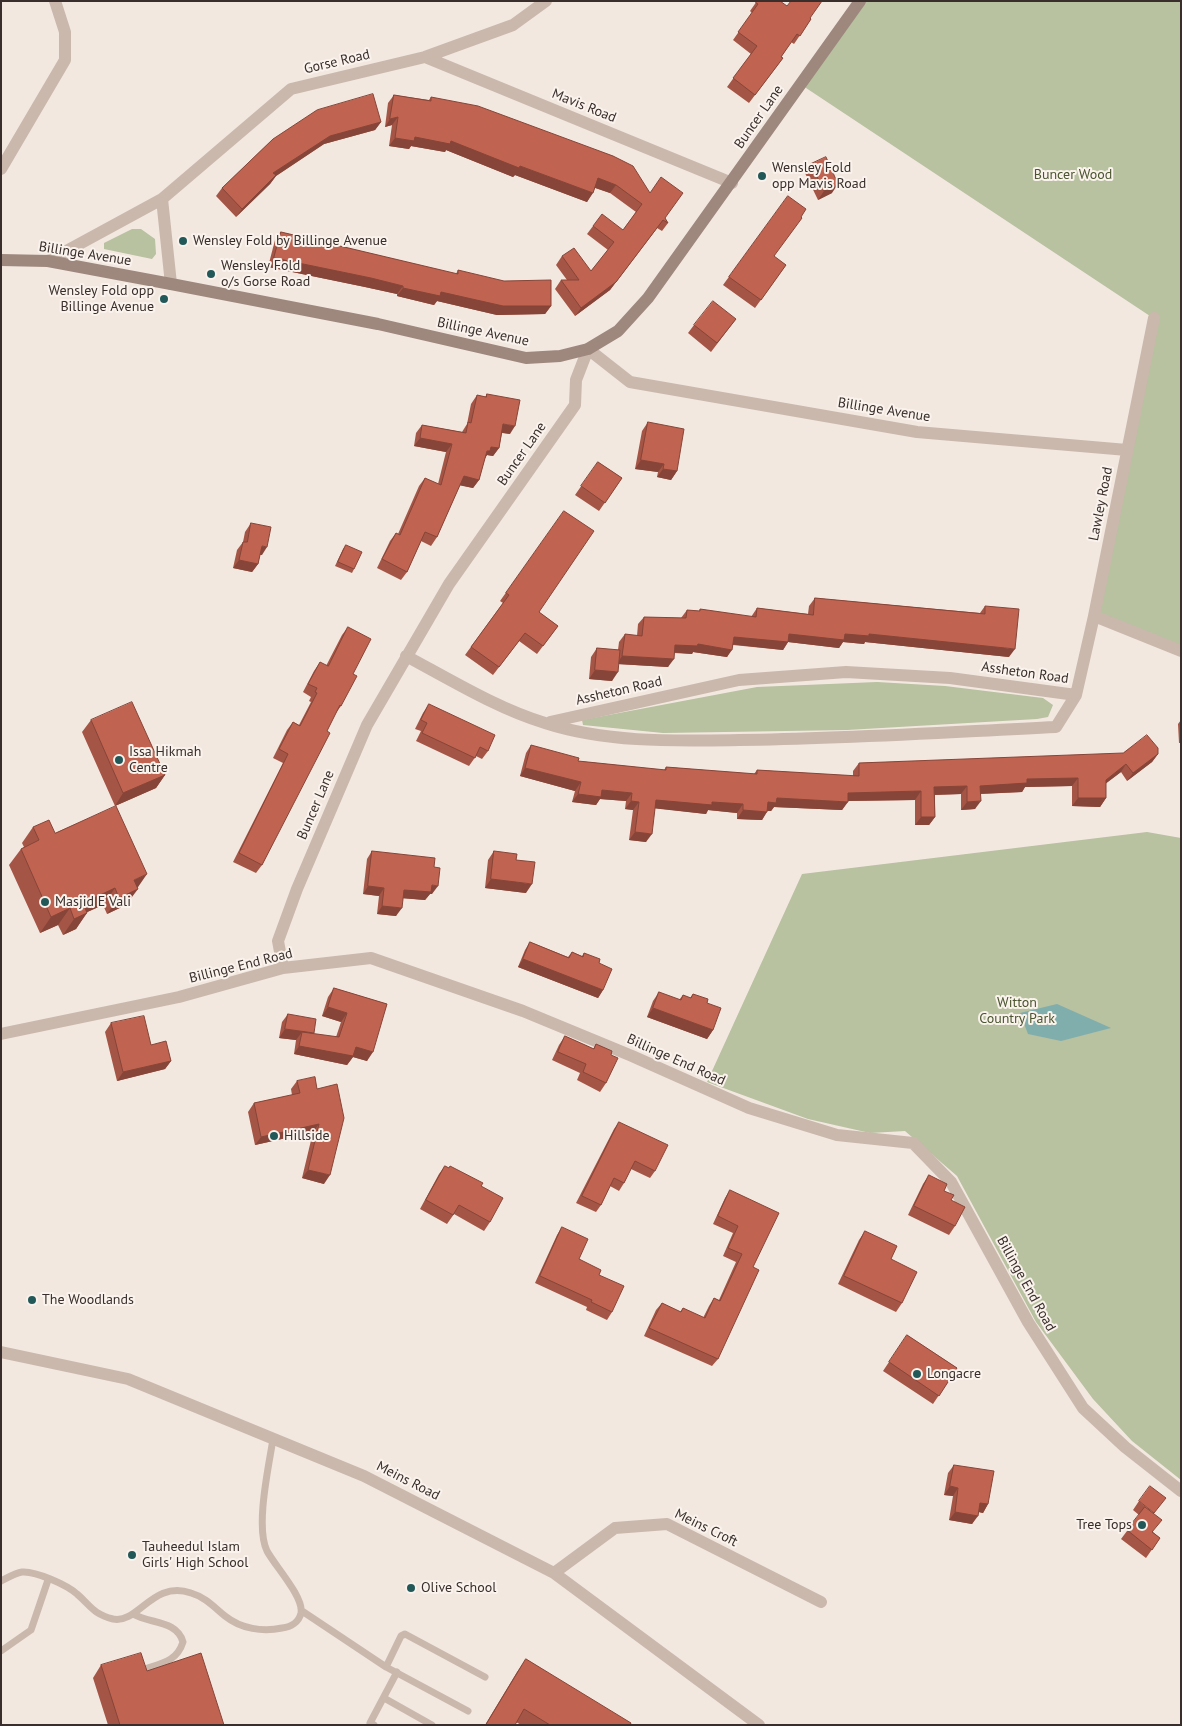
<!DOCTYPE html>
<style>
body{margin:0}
#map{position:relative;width:1182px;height:1726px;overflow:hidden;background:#f2e8e0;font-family:"PT Sans",sans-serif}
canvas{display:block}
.frame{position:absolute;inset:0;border:2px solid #392e2b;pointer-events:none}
</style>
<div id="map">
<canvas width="1182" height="1726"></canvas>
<div class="frame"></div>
</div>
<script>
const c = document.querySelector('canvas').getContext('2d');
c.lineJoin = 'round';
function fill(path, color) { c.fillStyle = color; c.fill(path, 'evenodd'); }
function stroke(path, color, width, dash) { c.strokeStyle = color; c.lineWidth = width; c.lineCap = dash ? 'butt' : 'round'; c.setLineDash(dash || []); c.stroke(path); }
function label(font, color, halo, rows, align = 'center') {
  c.font = font + ' "PT Sans",sans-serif'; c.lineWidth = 4; c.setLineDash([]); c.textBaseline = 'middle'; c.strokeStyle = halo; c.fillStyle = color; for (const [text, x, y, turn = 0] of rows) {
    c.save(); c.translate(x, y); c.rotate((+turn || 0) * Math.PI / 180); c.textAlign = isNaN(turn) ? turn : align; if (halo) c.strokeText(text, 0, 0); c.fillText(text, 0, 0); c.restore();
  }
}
const green = new Path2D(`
 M 860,1 L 1181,1 L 1181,650 L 1094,616 L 1153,318 L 800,84 Z
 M 132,229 L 141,229 L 155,239 L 156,254 L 152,259 L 104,249 L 104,243 Z
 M 877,682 L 945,686 L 1043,698 L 1053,705 L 1048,717 L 1037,719 L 847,730 L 663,733 L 583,725 L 582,720 L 757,687 Z
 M 1147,832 L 1181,838 L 1181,1480 L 1132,1441 L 1093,1399 L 1036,1322 L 957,1176 L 905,1131 L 870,1133 L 808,1119 L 707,1082 L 802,874 Z`);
const water = new Path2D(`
 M 1057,1004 L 1111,1028 L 1061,1041 L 1028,1034 L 1020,1013 Z`);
const lane = new Path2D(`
 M 1,1581 C 7,1578 15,1573 22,1572 C 36,1571 67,1585 77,1594 C 91,1606 93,1614 113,1619 C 139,1624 152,1580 191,1593 C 205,1597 214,1607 225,1616 C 241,1629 263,1632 282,1628 C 291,1627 299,1622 301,1613 C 304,1597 275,1566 267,1551 C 255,1527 269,1465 273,1439
 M 302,1611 L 386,1667 L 468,1711
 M 133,1614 C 150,1624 177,1620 183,1642 C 177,1661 163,1663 145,1669
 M 1,1651 L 31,1630 L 48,1580
 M 386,1667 L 401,1636 L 405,1634 L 485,1677
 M 384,1698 L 432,1725
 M 374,1725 L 370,1723 L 397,1672`);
const street = new Path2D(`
 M 425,57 L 732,183
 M 1,169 L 65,60 L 65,32 L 55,1
 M 162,199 L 171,284
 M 48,261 L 162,199 L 291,89 L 425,57 L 513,25 L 546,1
 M 1094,616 L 1181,651
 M 406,656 C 449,679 498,709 545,723 C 607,743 674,741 739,740 C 845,739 950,732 1056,727 L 1076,695 L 1094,616 L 1154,318
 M 550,722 L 739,680 L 846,672 L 950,678 L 1076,695
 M 283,968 L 278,941 L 297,889 L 367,725 L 449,584 L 575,405 L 576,380 L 588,349 L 630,382 L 917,432 L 1127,450
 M 1,1034 L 179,997 L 283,968 L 371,958 L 523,1011 L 632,1056 L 749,1108 L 837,1135 L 913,1143 L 951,1182 L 1028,1322 L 1083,1408 L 1125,1447 L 1181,1491
 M 1,1352 L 128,1379 L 364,1476 L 554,1573 L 759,1725
 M 554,1573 L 615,1528 L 667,1524 L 821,1602`);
const secondary = new Path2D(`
 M 1,260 L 48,261 L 171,284 L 378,324 L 526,358 L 560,356 L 588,349 L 618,331 L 648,298 L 860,1`);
const wall = new Path2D(`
 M 757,1 L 787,6 L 811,19 L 794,44 L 791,42 L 781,57 L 783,58 L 749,103 L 727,87 L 751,54 L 733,40 L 752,13 L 750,11 Z
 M 394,95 L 429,100 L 431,97 L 613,156 L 665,218 L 668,223 L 662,231 L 657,228 L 610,290 L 575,316 L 555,289 L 561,280 L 567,280 L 556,265 L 562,256 L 591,271 L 608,250 L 587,234 L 593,226 L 623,230 L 636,212 L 610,193 L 595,188 L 587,202 L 515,175 L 513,177 L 446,150 L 445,152 L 411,146 L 409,149 L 389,146 L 392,125 L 385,127 L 388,103 Z
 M 381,122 L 375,130 L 324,144 L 276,176 L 270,184 L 236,217 L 216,196 L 222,188 L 273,139 Z
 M 811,164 L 832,193 L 818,200 L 805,173 Z
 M 788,196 L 774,257 L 786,265 L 755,308 L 723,285 Z
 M 281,232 L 456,274 L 458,270 L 551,306 L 545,314 L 497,315 L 437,301 L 434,305 L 397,296 L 397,294 L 365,287 L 268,267 L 275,240 Z
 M 736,319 L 711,352 L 688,333 L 694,325 Z
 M 487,394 L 510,434 L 502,433 L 499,448 L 493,456 L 487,455 L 485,458 L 479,480 L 473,488 L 460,485 L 437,537 L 431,546 L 421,541 L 407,572 L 401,580 L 377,568 L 390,541 L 396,533 L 398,534 L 419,486 L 425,478 L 438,484 L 446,452 L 414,446 L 416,433 L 422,425 L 462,432 L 467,424 L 471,404 L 477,395 L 485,397 Z
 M 648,422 L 677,471 L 671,480 L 657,477 L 658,472 L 635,469 L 642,431 Z
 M 598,462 L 622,478 L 599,511 L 575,495 Z
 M 564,511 L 539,612 L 558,626 L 537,654 L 519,641 L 493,675 L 465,655 L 503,603 L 500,601 Z
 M 251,523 L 262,555 L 260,555 L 258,564 L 252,572 L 233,568 L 237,550 L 243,542 L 245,532 Z
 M 346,545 L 354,569 L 352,573 L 335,566 L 343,549 Z
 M 815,598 L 980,613 L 985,606 L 1009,657 L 865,642 L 864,644 L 843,642 L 839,648 L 788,642 L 783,650 L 733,645 L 727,657 L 693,652 L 692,654 L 674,653 L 668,667 L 618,664 L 612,681 L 589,679 L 591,657 L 597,648 L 618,650 L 619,642 L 625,634 L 637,636 L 638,624 L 644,617 L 681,618 L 687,610 L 699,611 L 700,609 L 751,617 L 757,608 L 808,614 L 809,606 Z
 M 348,627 L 353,674 L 341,706 L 335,714 L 262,865 L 256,873 L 233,862 L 283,763 L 273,758 L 287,730 L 293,722 L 299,725 L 311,702 L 309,701 L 311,697 L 303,692 L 314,671 L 320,662 L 326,666 L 342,635 Z
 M 429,704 L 488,751 L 482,759 L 476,756 L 469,766 L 416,741 L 421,731 L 415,729 L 423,713 Z
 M 91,720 L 165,775 L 156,788 L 115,806 L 82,732 Z
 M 1181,720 L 1181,743 L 1179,743 L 1178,724 Z
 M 531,745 L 578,761 L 664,770 L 666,767 L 754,774 L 757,770 L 853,776 L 853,771 L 859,763 L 1158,754 L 1152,762 L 1127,781 L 1121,772 L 1106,783 L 1106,798 L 1100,807 L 1072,806 L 1072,786 L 1025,787 L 1022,792 L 981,794 L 975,809 L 961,810 L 961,794 L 935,795 L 935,817 L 929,825 L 915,825 L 915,800 L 848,801 L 842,810 L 774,807 L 771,811 L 767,811 L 762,820 L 737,819 L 737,813 L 708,810 L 706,814 L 655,808 L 646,842 L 629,840 L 633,810 L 625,809 L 626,801 L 600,799 L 596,805 L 572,802 L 575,791 L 520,776 L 526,753 Z
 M 33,827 L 55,833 L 137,887 L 126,905 L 107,914 L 103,905 L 87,912 L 76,929 L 63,935 L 58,925 L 40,933 L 9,865 L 21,849 L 24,847 L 22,843 Z
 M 372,851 L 434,867 L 432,894 L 430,894 L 425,900 L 403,898 L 396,916 L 377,914 L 379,896 L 363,894 L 367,859 Z
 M 494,851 L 516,860 L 526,893 L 485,888 L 488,860 Z
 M 530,942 L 568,957 L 572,952 L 582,956 L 584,953 L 599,963 L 603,990 L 598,998 L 518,967 L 525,950 Z
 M 334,988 L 387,1004 L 367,1061 L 353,1057 L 347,1065 L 294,1054 L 296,1040 L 279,1038 L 282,1022 L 288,1014 L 314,1034 L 336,1037 L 341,1022 L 322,1016 L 328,997 Z
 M 659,992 L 679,1000 L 683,995 L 690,998 L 693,994 L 707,1003 L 713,1030 L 707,1039 L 647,1017 L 653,1001 Z
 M 111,1023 L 151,1045 L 171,1061 L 165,1069 L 117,1081 L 105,1032 Z
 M 565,1036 L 593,1049 L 596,1044 L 611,1055 L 606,1083 L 600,1092 L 577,1080 L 580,1073 L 552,1060 L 559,1045 Z
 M 315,1077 L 324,1184 L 302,1178 L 313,1132 L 255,1145 L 248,1112 L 254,1103 L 292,1095 L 291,1089 L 297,1081 Z
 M 619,1122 L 655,1171 L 650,1178 L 631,1169 L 624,1183 L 619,1191 L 610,1186 L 601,1205 L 596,1212 L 576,1203 L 614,1129 Z
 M 445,1166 L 481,1186 L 490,1222 L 484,1231 L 454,1214 L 447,1224 L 420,1209 L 439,1174 Z
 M 929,1175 L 951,1200 L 955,1226 L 949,1235 L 908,1215 L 923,1184 Z
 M 730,1190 L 753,1267 L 718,1359 L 712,1366 L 644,1336 L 656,1310 L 662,1303 L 680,1312 L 683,1308 L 703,1318 L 709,1306 L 714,1298 L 719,1300 L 736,1262 L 723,1256 L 733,1233 L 713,1224 L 725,1198 Z
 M 562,1227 L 579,1259 L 599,1275 L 612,1312 L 607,1320 L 586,1310 L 587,1307 L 535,1283 L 557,1235 Z
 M 865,1231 L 891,1259 L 902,1303 L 896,1312 L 838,1284 L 859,1240 Z
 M 907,1335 L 957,1368 L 933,1404 L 883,1371 Z
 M 954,1465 L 988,1504 L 983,1513 L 979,1512 L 972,1524 L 949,1520 L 953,1496 L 944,1495 L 948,1473 Z
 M 1139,1501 L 1154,1514 L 1153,1532 L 1160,1538 L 1146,1558 L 1121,1539 L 1139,1515 L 1133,1510 Z
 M 526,1659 L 630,1725 L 521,1725 L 516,1722 L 515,1725 L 485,1725 L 517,1672 Z
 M 101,1665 L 147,1671 L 224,1725 L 108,1725 L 93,1678 Z`);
const shadedWall = new Path2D(`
 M 398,117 L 392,125 L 385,127 L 390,119 Z
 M 381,122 L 375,130 L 324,144 L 276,176 L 270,184 L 236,217 L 242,209 L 273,173 L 330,136 Z
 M 415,137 L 451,141 L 593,193 L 587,202 L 515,175 L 513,177 L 446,150 L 445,152 L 411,146 L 409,149 L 389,146 L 395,138 Z
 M 598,178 L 616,185 L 610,193 L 593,187 Z
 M 838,184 L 832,193 L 818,200 L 824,191 Z
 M 663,220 L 610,290 L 575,316 L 581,308 Z
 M 274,258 L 371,278 L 403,286 L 397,294 L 365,287 L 268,267 Z
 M 403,288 L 441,292 L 551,306 L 545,314 L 497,315 L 437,301 L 434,305 L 397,296 Z
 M 503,424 L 515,426 L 510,434 L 498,432 Z
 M 420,438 L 452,444 L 446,452 L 414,446 Z
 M 491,447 L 499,448 L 493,456 L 487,455 L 484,460 L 482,459 Z
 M 641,460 L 664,464 L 658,472 L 635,469 Z
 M 663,469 L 677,471 L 671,480 L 657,477 Z
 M 464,476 L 479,480 L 473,488 L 458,485 Z
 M 262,546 L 267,547 L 262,555 L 256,554 Z
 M 239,560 L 258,564 L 252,572 L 233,568 Z
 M 789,634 L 869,634 L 1015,649 L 1009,657 L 865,642 L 864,644 L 843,642 L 839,648 L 788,642 L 783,650 L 729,644 L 734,637 Z
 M 698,644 L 732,650 L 727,657 L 693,652 L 692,654 L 670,652 L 675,645 Z
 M 622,656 L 674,659 L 668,667 L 617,664 Z
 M 595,670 L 618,672 L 612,681 L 589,679 Z
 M 1158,754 L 1152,762 L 1127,781 L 1133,773 Z
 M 1126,764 L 1121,772 L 1100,788 L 1106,780 Z
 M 525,768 L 581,782 L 575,791 L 520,776 Z
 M 165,775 L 156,788 L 115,806 L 123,793 Z
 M 1078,778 L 1072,786 L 1025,787 L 1022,792 L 975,794 L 980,786 L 1027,779 Z
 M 967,786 L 961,794 L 929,795 L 934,787 Z
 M 602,790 L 632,793 L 626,801 L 600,799 L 596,805 L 572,802 L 578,794 Z
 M 921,791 L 915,800 L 842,801 L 848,793 Z
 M 777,798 L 848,802 L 842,810 L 774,807 L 771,811 L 762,810 L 768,802 Z
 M 1078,798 L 1106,798 L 1100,807 L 1072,806 Z
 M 656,800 L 712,802 L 743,804 L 737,813 L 708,810 L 706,814 L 651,808 Z
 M 631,801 L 639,802 L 633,810 L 625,809 Z
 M 981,801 L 975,809 L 961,810 L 967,802 Z
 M 743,810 L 767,812 L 762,820 L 737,819 Z
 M 921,817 L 935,817 L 929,825 L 915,825 Z
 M 635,832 L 652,834 L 646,842 L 629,840 Z
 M 147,874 L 136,890 L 138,889 L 126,905 L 107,914 L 119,898 L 134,880 Z
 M 491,879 L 532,884 L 526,893 L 485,888 Z
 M 432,885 L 438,886 L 432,894 L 430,894 L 425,900 L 399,898 L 404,890 Z
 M 368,886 L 384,888 L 379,896 L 363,894 Z
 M 115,888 L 103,905 L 74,918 L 83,903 Z
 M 382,906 L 402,908 L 396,916 L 377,914 Z
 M 70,908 L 58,925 L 40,933 L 51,917 Z
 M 87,913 L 76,929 L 63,935 L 74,919 Z
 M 523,959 L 603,990 L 598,998 L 518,967 Z
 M 328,1007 L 347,1013 L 341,1022 L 322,1016 Z
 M 653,1008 L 713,1030 L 707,1039 L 647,1017 Z
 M 285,1029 L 314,1033 L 302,1032 L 296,1040 L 279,1038 Z
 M 299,1046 L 356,1047 L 373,1052 L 367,1061 L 353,1057 L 347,1065 L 294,1054 Z
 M 171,1061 L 165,1069 L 117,1081 L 123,1072 Z
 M 319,1124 L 313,1132 L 255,1145 L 261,1137 Z
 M 308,1170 L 330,1175 L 324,1184 L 302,1178 Z
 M 950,1486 L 958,1488 L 953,1496 L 944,1495 Z
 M 980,1503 L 988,1504 L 983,1513 L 974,1511 Z
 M 955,1512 L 978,1516 L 972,1524 L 949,1520 Z`);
const building = new Path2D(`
 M 757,1 L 780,1 L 787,6 L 791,1 L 822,1 L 810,18 L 811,19 L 800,36 L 797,34 L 781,57 L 783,58 L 755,95 L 733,78 L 757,46 L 738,32 L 758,4 L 756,3 Z
 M 373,94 L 381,122 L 330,136 L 273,173 L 276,175 L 242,209 L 222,188 L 273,139 L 317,110 Z
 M 394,95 L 431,101 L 431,97 L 478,106 L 613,156 L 633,166 L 650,193 L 661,177 L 683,193 L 665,218 L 668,223 L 663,220 L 616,282 L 581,308 L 561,280 L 579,280 L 562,256 L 574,248 L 591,271 L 614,242 L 593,226 L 602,214 L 623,230 L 642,204 L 616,185 L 598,178 L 593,193 L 520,166 L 519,168 L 451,141 L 450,144 L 415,137 L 414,141 L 395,138 L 398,117 L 390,119 Z
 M 826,157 L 838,184 L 824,191 L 811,164 Z
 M 788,196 L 806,209 L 801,217 L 802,218 L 774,256 L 786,265 L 761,300 L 729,277 Z
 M 281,232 L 458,274 L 458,270 L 504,281 L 551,280 L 551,306 L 503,306 L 441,292 L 440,296 L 403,288 L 403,286 L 371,278 L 274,258 Z
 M 713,301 L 736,319 L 717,343 L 694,325 Z
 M 487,394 L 520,400 L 515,426 L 503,424 L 499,448 L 491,447 L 490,451 L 487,451 L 479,480 L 464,476 L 437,537 L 425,532 L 407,572 L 382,559 L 396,533 L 400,535 L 425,478 L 441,485 L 452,444 L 420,438 L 422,425 L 466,433 L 468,422 L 471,423 L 477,395 L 486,397 Z
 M 648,422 L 684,429 L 677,471 L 663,469 L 664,464 L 641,460 Z
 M 598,462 L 622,478 L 605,503 L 581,486 Z
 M 564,511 L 594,531 L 539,612 L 558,626 L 543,646 L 525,633 L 499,667 L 471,647 L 509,595 L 506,593 Z
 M 251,523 L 271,527 L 267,547 L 262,546 L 258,564 L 239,560 L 243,542 L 247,542 Z
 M 346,545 L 362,552 L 354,569 L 338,562 Z
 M 815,598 L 985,614 L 985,606 L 1019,609 L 1015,649 L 869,634 L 869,636 L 845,634 L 844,640 L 789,634 L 788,642 L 734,637 L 732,650 L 698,644 L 697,646 L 675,645 L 674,659 L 622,656 L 625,634 L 642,636 L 644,617 L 686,618 L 687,610 L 700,611 L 700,609 L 756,617 L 757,608 L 813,615 Z
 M 348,627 L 371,639 L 353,674 L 357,676 L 341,706 L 340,705 L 327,731 L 330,733 L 262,865 L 239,853 L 288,754 L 279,749 L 293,722 L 300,726 L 317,693 L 315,692 L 317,688 L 308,684 L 320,662 L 328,666 Z
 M 597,648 L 620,650 L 618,672 L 595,670 Z
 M 132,702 L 165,775 L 123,793 L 91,720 Z
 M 429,704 L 495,735 L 488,751 L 480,747 L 475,758 L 422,733 L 427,723 L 421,720 Z
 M 1147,735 L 1158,748 L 1158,754 L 1133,773 L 1126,764 L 1106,780 L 1106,798 L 1078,798 L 1078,778 L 1027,779 L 1027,783 L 980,786 L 981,801 L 967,802 L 967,786 L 934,787 L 935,817 L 921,817 L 921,791 L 848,793 L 848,802 L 777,798 L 776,803 L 768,802 L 767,812 L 743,810 L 743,804 L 712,802 L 712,805 L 656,800 L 652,834 L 635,832 L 639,802 L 631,801 L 632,793 L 602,790 L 601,797 L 578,794 L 581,782 L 525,768 L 531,745 L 579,758 L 578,761 L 666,770 L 666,767 L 757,774 L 757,770 L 859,776 L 859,763 L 1123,753 Z
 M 116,806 L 147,874 L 134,880 L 138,889 L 119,898 L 115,888 L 83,903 L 87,913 L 74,919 L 70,908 L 51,917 L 21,849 L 39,840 L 33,827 L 49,820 L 55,833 Z
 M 372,851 L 435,858 L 434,867 L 440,868 L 438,886 L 432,885 L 431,892 L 404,890 L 402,908 L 382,906 L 384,888 L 368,886 Z
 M 494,851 L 517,854 L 516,860 L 535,862 L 532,884 L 491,879 Z
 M 530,942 L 569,958 L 572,952 L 583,957 L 584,953 L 600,959 L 599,963 L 612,969 L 603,990 L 523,959 Z
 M 334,988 L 387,1004 L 373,1052 L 356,1047 L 353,1056 L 299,1046 L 302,1032 L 339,1037 L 347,1013 L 328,1007 Z
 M 659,992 L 681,1000 L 683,995 L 691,998 L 693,994 L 708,999 L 707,1003 L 721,1008 L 713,1030 L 653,1008 Z
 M 288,1014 L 316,1019 L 314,1033 L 285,1029 Z
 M 144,1016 L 151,1045 L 166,1041 L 171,1061 L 123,1072 L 111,1023 Z
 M 565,1036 L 594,1049 L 596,1044 L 612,1051 L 611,1055 L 618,1058 L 606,1083 L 583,1072 L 586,1064 L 558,1052 Z
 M 315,1077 L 317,1089 L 337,1084 L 344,1118 L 330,1175 L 308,1170 L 319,1124 L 261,1137 L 254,1103 L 300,1093 L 297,1081 Z
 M 619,1122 L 668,1145 L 655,1171 L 635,1161 L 624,1183 L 614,1178 L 601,1205 L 582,1196 Z
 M 445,1166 L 449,1168 L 450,1166 L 483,1183 L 481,1186 L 503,1198 L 490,1222 L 459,1205 L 453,1215 L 426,1200 Z
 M 929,1175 L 947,1184 L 944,1191 L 954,1195 L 951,1200 L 965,1207 L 955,1226 L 914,1206 Z
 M 730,1190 L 779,1213 L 753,1267 L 759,1270 L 718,1359 L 649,1328 L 662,1303 L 681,1312 L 683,1308 L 705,1318 L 714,1298 L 720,1301 L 742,1254 L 728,1248 L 738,1226 L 718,1216 Z
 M 562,1227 L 588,1239 L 579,1259 L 601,1270 L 599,1275 L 624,1286 L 612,1312 L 591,1302 L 592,1300 L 540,1276 Z
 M 865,1231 L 897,1246 L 891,1259 L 917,1272 L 902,1303 L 844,1276 Z
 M 907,1335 L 957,1368 L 939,1396 L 889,1362 Z
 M 954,1465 L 994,1471 L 988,1504 L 980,1503 L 978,1516 L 955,1512 L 958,1488 L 950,1486 Z
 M 1150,1486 L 1166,1498 L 1154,1513 L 1139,1501 Z
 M 1145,1507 L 1162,1520 L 1152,1532 L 1160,1538 L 1152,1550 L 1127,1530 Z
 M 141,1653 L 147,1671 L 201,1653 L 224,1725 L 120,1725 L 101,1665 Z
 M 526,1659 L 631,1723 L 630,1725 L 550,1725 L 524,1709 L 515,1725 L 486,1725 Z`);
const markers = [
 [762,176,5,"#225858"],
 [183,241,5,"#225858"],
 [211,274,5,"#225858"],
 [164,299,5,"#225858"],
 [119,760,5,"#225858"],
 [45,902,5,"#225858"],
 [274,1136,5,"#225858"],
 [32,1300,5,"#225858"],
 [917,1374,5,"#225858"],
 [1142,1525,5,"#225858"],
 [132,1555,5,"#225858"],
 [411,1588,5,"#225858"]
];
const streetNames = [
 ["Gorse Road",337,62,-13],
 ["Mavis Road",584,106,22],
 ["Buncer Lane",759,117,-55],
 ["Billinge Avenue",85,254,9],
 ["Billinge Avenue",483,332,12],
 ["Billinge Avenue",884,410,9],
 ["Buncer Lane",522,454,-55],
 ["Lawley Road",1101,504,-79],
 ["Assheton Road",1025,673,8],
 ["Assheton Road",619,691,-13],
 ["Buncer Lane",316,805,-67],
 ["Billinge End Road",241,966,-14],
 ["Billinge End Road",676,1060,24],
 ["Billinge End Road",1026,1284,61],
 ["Meins Road",408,1481,27],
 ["Meins Croft",706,1528,26]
];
const poiNames = [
 ["Wensley Fold",772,168],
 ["opp Mavis Road",772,184],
 ["Wensley Fold by Billinge Avenue",193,241],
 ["Wensley Fold",221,266],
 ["o/s Gorse Road",221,282],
 ["Wensley Fold opp",154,291,"right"],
 ["Billinge Avenue",154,307,"right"],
 ["Issa Hikmah",129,752],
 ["Centre",129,768],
 ["Masjid E Vali",55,902],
 ["Hillside",284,1136],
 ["The Woodlands",42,1300],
 ["Longacre",927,1374],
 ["Tree Tops",1132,1525,"right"],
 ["Tauheedul Islam",142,1547],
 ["Girls' High School",142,1563],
 ["Olive School",421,1588]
];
const parkNames = [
 ["Buncer Wood",1073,175],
 ["Witton",1017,1003],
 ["Country Park",1017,1019]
];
fill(green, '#b8c1a0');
fill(water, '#80aead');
stroke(lane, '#cab8ac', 7);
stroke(street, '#cab8ac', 12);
stroke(secondary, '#9e877d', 12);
fill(wall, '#a55545');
fill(shadedWall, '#864538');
fill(building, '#c06350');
stroke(building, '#864538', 1);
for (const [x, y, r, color] of markers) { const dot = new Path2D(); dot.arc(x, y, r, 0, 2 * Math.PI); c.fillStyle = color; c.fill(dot); stroke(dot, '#faf3ed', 2); }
label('14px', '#392e2b', '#faf3ed', streetNames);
label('14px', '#392e2b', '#faf3ed', poiNames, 'left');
label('14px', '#4b5630', '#faf3ed', parkNames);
</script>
